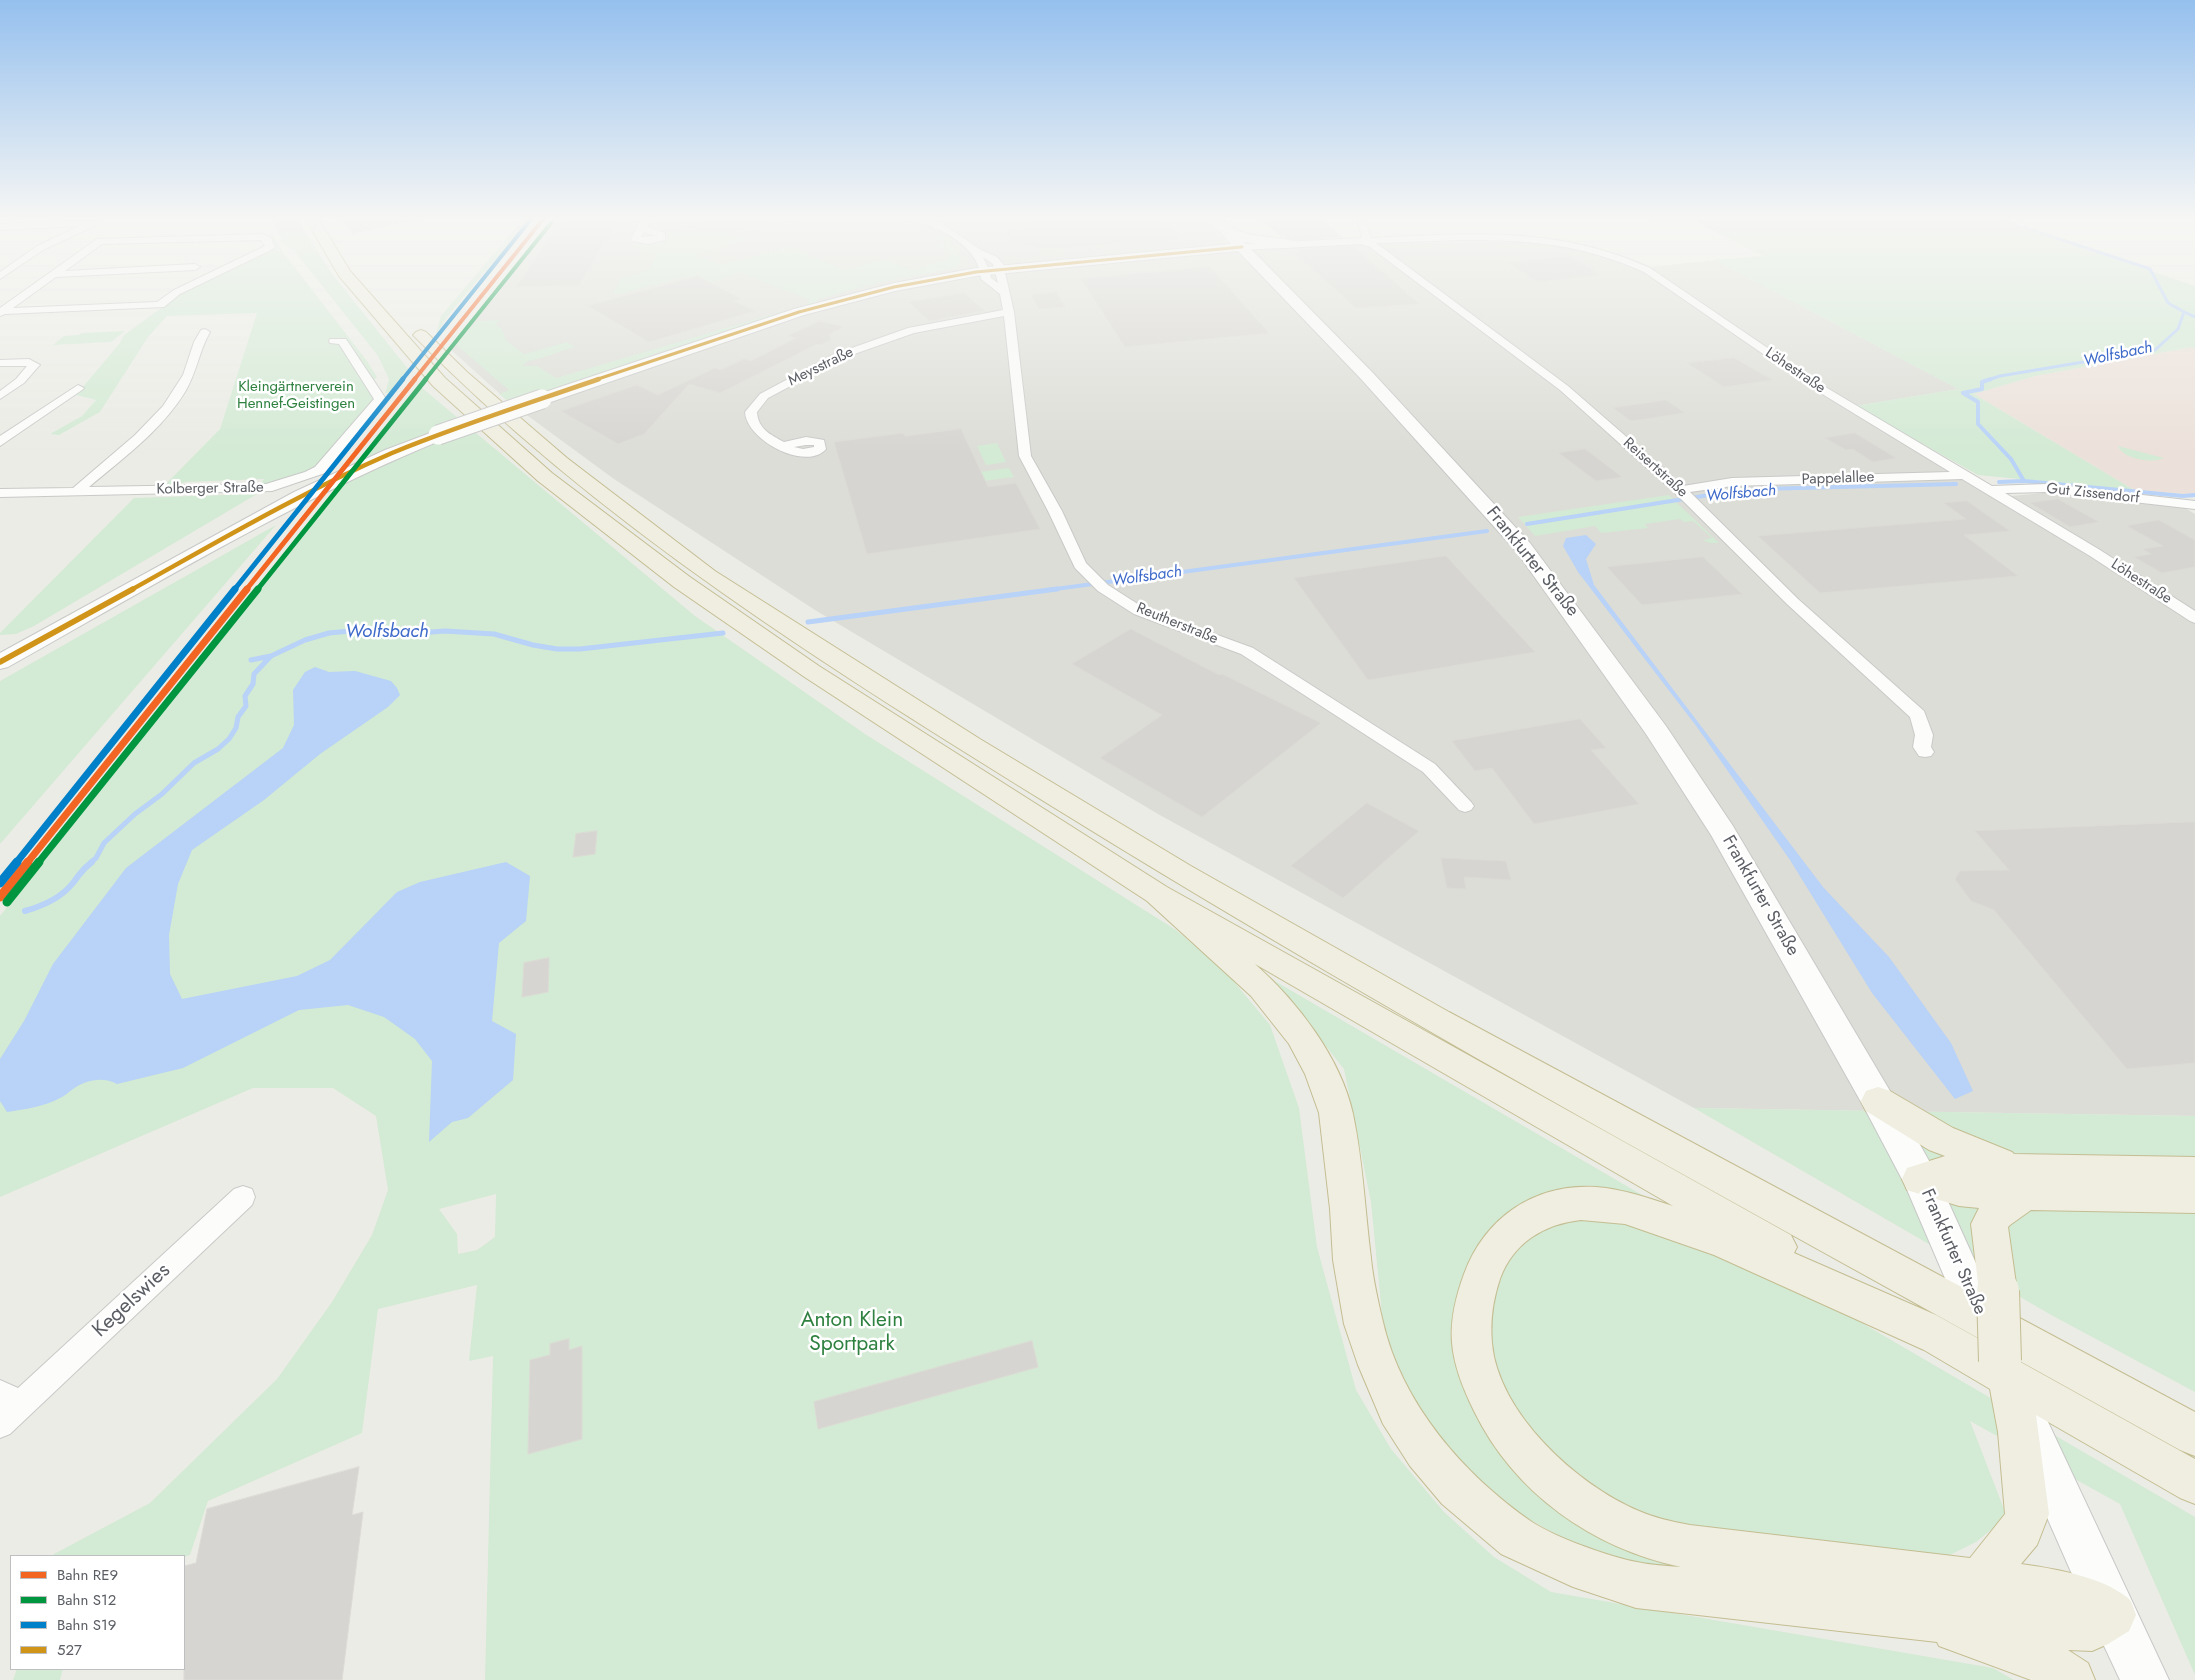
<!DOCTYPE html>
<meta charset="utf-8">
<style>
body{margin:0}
#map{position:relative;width:2195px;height:1680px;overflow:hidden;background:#ecece6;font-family:Jost,sans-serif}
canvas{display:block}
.legend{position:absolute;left:10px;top:1555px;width:175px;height:115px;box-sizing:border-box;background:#fff;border:1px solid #bdbfc1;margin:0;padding:6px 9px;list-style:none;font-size:15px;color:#5b5e64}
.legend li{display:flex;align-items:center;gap:10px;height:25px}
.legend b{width:25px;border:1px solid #bdbfc1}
</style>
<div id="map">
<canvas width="2195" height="1680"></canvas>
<ul class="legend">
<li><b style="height:6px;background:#f26522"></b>Bahn RE9</li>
<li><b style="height:6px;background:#009640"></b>Bahn S12</li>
<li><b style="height:6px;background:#0080c8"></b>Bahn S19</li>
<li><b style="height:6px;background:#d09419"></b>527</li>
</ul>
</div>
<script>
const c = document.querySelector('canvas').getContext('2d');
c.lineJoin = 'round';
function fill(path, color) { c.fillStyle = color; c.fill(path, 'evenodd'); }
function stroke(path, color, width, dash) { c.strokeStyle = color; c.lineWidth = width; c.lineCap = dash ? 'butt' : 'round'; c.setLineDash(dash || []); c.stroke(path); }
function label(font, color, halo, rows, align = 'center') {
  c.font = font + ' Jost,sans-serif'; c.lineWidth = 5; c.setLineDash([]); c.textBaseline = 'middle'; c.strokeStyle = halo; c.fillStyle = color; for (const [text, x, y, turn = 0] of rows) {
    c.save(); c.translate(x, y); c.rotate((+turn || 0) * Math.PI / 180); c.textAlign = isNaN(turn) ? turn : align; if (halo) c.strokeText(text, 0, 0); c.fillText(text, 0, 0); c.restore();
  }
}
const industrial = new Path2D(`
 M 554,218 L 1205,218 L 1231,247 L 1523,241 L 1575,248 L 1604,256 L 1632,269 L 1714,260 L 1959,389 L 1856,406 L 2011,496 L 2055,492 L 2183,507 L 2195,514 L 2195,1116 L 1694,1108 L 1158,814 L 815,610 L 614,479 L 509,402 L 450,349 L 499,292 Z`);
const medical = new Path2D(`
 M 2192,347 L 2195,349 L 2195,495 L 2134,490 L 1974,394 L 2035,376 Z`);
const green = new Path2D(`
 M 272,218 L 298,218 L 302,227 L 332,274 L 409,370 L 392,391 L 385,394 L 389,379 L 378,356 L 296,253 L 283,243 Z
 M 341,218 L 422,218 L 352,234 Z
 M 524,218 L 531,218 L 450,313 L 436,334 L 441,316 Z
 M 719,218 L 784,218 L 796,221 L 811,218 L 794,225 L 782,220 L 729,233 L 745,241 L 696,254 L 721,265 L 790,246 L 844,270 L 884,259 L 912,270 L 949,259 L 945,256 L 953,254 L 934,246 L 946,242 L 933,237 L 941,234 L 910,222 L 904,222 L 910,219 C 939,230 946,231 961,259 L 957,268 L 885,281 L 818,299 L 817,303 L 510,403 L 499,394 L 509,390 L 455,344 L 477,321 L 501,320 L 496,324 L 502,329 L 506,340 L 524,354 L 567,342 L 575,347 C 559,351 543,359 528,361 L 522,366 L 537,366 L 556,378 L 807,304 L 810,300 L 740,273 L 703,285 L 685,277 L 619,294 L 613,293 L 621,278 L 649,270 L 656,255 L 634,246 L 636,243 L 649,243 L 667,239 L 668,236 L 659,232 Z
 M 1647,218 L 1994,218 L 2195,286 L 2195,349 L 2192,347 L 2035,376 L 1974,394 L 2134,490 L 1978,475 L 1855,406 L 1958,389 L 1714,260 L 1763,256 L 1690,219 L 1652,221 Z
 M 270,231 L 282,251 L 367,361 L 377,377 L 372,382 L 344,339 L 336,338 L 375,398 L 316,469 L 259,486 L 264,479 L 185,482 L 175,487 L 163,487 L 220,429 L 257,313 L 167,316 L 148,337 L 100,412 L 59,435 L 50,434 L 82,416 L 96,400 L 76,395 L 120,343 L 124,335 L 182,293 L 273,247 Z
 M 125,331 L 111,342 L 53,345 L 64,336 L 79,335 L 82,333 Z
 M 421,387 L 695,616 L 865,734 L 1176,930 L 1226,972 L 1270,1025 L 1299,1108 L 1317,1247 L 1356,1390 L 1391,1449 L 1444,1512 L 1494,1557 L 1551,1592 L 1993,1668 L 2014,1680 L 485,1680 L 493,1356 L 469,1361 L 477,1285 L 378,1309 L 362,1433 L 208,1501 L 190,1555 L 184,1557 L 53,1556 L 54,1554 L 150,1503 L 277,1379 L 332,1302 L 372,1235 L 388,1190 L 376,1116 L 333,1088 L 253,1088 L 0,1197 L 0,916 ZM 496,1194 L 495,1237 L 477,1250 L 458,1254 L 457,1234 L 439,1209 Z
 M 997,443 L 1006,462 L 986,465 L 977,446 Z
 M 2118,446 L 2164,458 C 2152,464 2123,459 2118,446 Z
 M 1009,468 L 1014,477 L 968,483 L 964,474 Z
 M 257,494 L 34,626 L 16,634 L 0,635 L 0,633 L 134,498 Z
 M 1669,495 L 1719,543 L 1710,543 L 1703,540 L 1712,538 L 1693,521 L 1684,522 L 1680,519 L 1645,524 L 1648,528 L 1601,533 L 1595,526 L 1535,536 L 1518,517 Z
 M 276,525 L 0,844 L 0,681 Z
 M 1273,980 L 2195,1517 L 2195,1675 L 2120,1504 L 1970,1421 L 2007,1517 L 1976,1542 L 1950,1555 L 1799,1546 L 1622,1514 L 1499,1449 L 1709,1566 L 1649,1569 L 1583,1549 L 1512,1510 L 1458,1463 L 1415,1404 L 1384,1335 L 1371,1202 L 1344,1069 Z
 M 1694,1108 L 2195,1116 L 2195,1392 L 2053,1316 Z
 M 17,1669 L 63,1669 L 60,1680 L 13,1680 Z`);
const water = new Path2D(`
 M 1586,535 L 1596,544 L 1586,559 L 1594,585 L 1823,887 L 1889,957 L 1951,1043 L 1973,1091 L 1955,1099 L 1872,993 L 1790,860 L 1697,727 L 1578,572 L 1563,546 L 1566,538 Z
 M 315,667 L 329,672 L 355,671 L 391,681 L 397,688 L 400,695 L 388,707 L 320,754 L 264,800 L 192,850 L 178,884 L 169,935 L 170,974 L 182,999 L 297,976 L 330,960 L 397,892 L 420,882 L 506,862 L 530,876 L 526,921 L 499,943 L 492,1021 L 516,1034 L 513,1080 L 468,1118 L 452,1122 L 429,1142 L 432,1061 L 415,1039 L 384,1017 L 348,1005 L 299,1010 L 183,1068 L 117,1084 C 103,1076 85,1080 73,1089 C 68,1092 65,1096 60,1098 C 44,1107 25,1109 7,1112 L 0,1101 L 0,1059 L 24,1021 L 53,964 L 126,868 L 283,748 L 294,725 L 293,690 L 305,672 Z`);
const streamFar3 = new Path2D(`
 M 2184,312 L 2195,317
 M 1988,380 L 2000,376 L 2155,350 L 2178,329 L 2184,312 L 2168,303 L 2150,269 L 1996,218`);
const streamFar2 = new Path2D(`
 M 1991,379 L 1982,382 L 1982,389 L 1963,393 L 1978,402 L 1978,424 L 2011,459 L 2024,481 L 1999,482
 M 2024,481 L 2183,496 L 2195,495
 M 1527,524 L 1728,492 L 1760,489 L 1956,484
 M 1048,590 L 1487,531`);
const streamFar1 = new Path2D(`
 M 808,622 L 1057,589
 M 251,660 L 271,656
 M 90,863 L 96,858 L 104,843 L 135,814 L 162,794 L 194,763 L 218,749 L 229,739 L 236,728 L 238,717 L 246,706 L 245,696 L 253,684 L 254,674 L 271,656 L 305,640 L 329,633 L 371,629 L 418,633 L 445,631 L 494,634 L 533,645 L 557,649 L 580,649 L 723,633`);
const stream = new Path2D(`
 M 25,911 C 43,906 61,898 73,883 C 81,873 81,870 92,862`);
const building = new Path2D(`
 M 564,218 L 619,218 L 579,285 L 516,287 Z
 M 1033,218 L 1164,218 L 1181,240 L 1045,249 L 1013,242 L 1005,232 Z
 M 1259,218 L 1320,218 L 1342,237 L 1294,240 L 1282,237 Z
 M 1353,246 L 1406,292 L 1405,292 L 1420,304 L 1356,308 L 1295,253 L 1301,252 L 1297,249 Z
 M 1569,256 L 1601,275 L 1538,282 L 1508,263 Z
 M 1210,267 L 1269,333 L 1125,347 L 1081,279 Z
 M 698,276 L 741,299 L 734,301 L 755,311 L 649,342 L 588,306 Z
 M 1056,292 L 1065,307 L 1039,309 L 1031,295 Z
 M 964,293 L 985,311 L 929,321 L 909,302 Z
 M 820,321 L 844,327 L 829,334 L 831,340 L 820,345 L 817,344 L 720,393 L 689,384 L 644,434 L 618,444 L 561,411 L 637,385 L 658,395 L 715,368 L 721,370 L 744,359 L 751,361 L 796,338 L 788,336 Z
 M 1734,358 L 1773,380 L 1724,387 L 1687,363 Z
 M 1666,400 L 1685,413 L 1631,421 L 1613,408 Z
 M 961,429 L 988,487 L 1016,483 L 1040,529 L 867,554 L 834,442 L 903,433 L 905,436 Z
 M 1855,433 L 1896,458 L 1873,462 L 1853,449 L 1846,450 L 1825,438 Z
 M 1585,449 L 1622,477 L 1596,481 L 1559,453 Z
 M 2058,499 L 2099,522 L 2070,527 L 2030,503 Z
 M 1967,501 L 2010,531 L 1964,535 L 2018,576 L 1820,593 L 1758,536 L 1966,519 L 1944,503 Z
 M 2159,520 L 2195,540 L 2195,567 L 2162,573 L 2134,557 L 2151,554 L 2143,549 L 2163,546 L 2127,526 Z
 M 1446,556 L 1535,652 L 1368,680 L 1294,578 Z
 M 1703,557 L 1742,594 L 1642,605 L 1607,567 Z
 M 1131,629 L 1219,675 L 1222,674 L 1321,723 L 1202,817 L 1100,758 L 1162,715 L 1072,664 Z
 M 1580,719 L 1606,748 L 1591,750 L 1639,804 L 1534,824 L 1492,768 L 1475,771 L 1452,741 Z
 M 1367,803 L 1419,831 L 1343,898 L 1291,866 Z
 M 2195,822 L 2195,1063 L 2127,1069 L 1994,910 L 1971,901 L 1955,879 L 1960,871 L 2009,870 L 1975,831 Z
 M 597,831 L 595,854 L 573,857 L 576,834 Z
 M 1441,858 L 1506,861 L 1511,880 L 1464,877 L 1466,889 L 1447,888 Z
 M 549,958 L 548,992 L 522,997 L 524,963 Z
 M 569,1339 L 569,1350 L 582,1346 L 582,1439 L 528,1454 L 530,1360 L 550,1355 L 550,1344 Z
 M 1032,1341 L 1038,1367 L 818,1429 L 814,1402 Z
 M 359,1467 L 352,1515 L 363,1512 L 342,1680 L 184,1680 L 184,1566 L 196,1563 L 207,1509 Z`);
const minor = new Path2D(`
 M 642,218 L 651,218 L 647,227 L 665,233 L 665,240 L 648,244 L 633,241 L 631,239 ZM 644,232 L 657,236 L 641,237 Z
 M 913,218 L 928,218 L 944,225 L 981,250 L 997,257 L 1003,264 L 1014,312 L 1031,456 L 1062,511 L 1086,563 L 1108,585 L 1144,608 L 1253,648 L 1435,764 L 1471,802 L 1474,806 L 1471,810 L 1465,812 L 1459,810 L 1423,772 L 1241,654 L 1134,614 L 1098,591 L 1075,568 L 1048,511 L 1019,456 L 1004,316 L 914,333 L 843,358 L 768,398 L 757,412 C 758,429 771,435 784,442 L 806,437 L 824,440 L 826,449 C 806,472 746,440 745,412 L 760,394 L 835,354 L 908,328 L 1003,310 L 1000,294 L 981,279 C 980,252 954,236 931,226 C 925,223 918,222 913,218 ZM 983,257 L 993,264 L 998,283 L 991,278 L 989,270 ZM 806,445 L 814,445 L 814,447 L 803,449 L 794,447 Z
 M 1357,218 L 1365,218 L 1371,238 C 1470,233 1558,226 1650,268 L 1822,385 L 1992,486 L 2046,484 L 2195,501 L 2195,509 L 2046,492 L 2005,493 L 2100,550 L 2195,611 L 2195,623 L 2190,621 L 2090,556 L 1962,479 L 1732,486 L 1690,492 L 1798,599 L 1924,711 L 1933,735 L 1931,747 L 1934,752 L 1931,756 L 1925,757 L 1919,756 L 1913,747 L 1915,735 L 1910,717 L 1788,605 L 1675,493 L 1560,390 L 1370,247 L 1361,244 L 1242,250 L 1237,247 L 1242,244 L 1362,238 ZM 1464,240 C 1531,240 1581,244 1644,272 L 1814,389 L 1950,472 L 1732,478 L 1683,486 L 1568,386 L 1376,243 Z
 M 93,220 L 97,223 L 96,225 L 43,250 L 0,279 L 0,272 L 37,246 L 79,226 L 0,230 L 0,224 Z
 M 263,234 L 271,238 L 275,247 L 273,249 L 180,294 L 164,307 L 5,314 L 0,316 L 0,308 L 97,239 ZM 261,240 L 265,246 L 174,290 L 157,302 L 13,308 L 56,277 L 195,270 L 200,267 L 195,264 L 65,271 L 102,244 Z
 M 205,329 L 210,332 C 199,351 197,372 185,392 C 161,431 123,458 89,487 L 266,484 L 305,472 L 315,467 L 374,399 L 339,344 L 330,343 L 329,341 L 330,339 L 346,339 L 386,399 L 325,473 L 272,491 L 0,497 L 0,489 L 73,488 L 135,435 L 163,406 L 183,375 L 194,342 L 201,330 Z
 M 29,359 L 40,365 L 38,367 L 24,383 L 0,399 L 0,391 L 16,379 L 27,366 L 0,366 L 0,360 Z
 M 78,385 L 84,388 L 82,390 L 0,446 L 0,436 Z
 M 243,1186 L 252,1189 L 255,1197 L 252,1205 L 10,1434 L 0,1438 L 0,1380 L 18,1388 L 234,1189 Z`);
const secondary = new Path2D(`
 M 1207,218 L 1221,218 C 1242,240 1266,234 1293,241 L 1295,244 L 1293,247 L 1288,248 L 1244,242 L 1373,373 L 1530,543 L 1666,726 L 1733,826 L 1890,1091 L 1933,1168 L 1998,1312 L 1993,1325 L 1979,1331 L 1965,1325 L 1905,1185 L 1866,1111 L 1711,835 L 1646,734 L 1516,551 L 1361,379 L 1238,251 L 976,276 L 895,291 L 804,315 L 548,403 L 536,403 L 533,399 L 536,395 L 794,309 L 894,283 L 976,268 L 1231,244 Z
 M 438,430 L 444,431 L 447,435 L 444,439 C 292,501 151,587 8,667 L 0,669 L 0,653 L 294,492 L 385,450 Z
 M 2026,1401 L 2041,1407 L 2169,1680 L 2120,1680 L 2097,1631 L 2005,1422 L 2011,1407 Z`);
const motorway = new Path2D(`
 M 305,218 L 318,218 L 350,271 L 445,378 L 552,473 L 690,577 L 819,666 L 1167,887 L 1791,1235 L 1797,1247 L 1794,1253 L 1936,1315 L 2195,1459 L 2195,1504 L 2180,1498 L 2036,1415 L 2049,1514 L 2037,1545 L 2021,1564 C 2056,1569 2100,1576 2128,1598 C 2132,1601 2134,1610 2136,1615 L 2129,1631 L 2108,1644 L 2092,1651 L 2068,1650 L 2088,1663 L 2095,1680 L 2031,1680 L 1939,1646 L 1937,1642 L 1636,1608 L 1573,1587 L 1501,1554 L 1442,1504 L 1410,1466 L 1383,1424 L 1358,1365 L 1344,1324 L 1333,1260 L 1330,1209 L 1319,1113 L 1305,1074 L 1289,1044 L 1251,996 L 1147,901 L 803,676 L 674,587 L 538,481 L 433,386 L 339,276 ZM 1255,964 L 1673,1206 C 1648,1198 1623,1189 1596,1187 C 1535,1183 1485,1217 1464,1274 C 1456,1296 1450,1319 1452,1343 C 1454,1367 1464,1391 1474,1411 C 1514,1493 1592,1548 1681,1567 C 1666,1566 1651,1565 1637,1562 C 1609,1557 1555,1537 1532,1522 C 1464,1475 1402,1404 1383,1322 C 1378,1301 1373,1279 1371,1258 C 1365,1211 1363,1161 1353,1114 C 1341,1058 1297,1001 1255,964 ZM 1581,1220 L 1625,1224 L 1714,1255 L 1924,1350 L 1990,1389 L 1998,1432 L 2005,1514 L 1970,1558 L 1690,1525 C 1673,1522 1655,1518 1639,1511 C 1577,1485 1498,1413 1492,1343 C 1490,1320 1493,1300 1500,1279 C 1513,1243 1544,1224 1581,1220 Z
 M 421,330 L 426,332 L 467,372 L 567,458 L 715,571 L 980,739 L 1191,866 L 1449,1012 L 1982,1298 L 1979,1291 L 1971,1224 L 1979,1208 L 1959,1206 L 1907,1190 L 1902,1179 L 1907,1168 L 1945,1156 L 1929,1150 L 1866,1111 L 1861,1101 L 1866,1091 L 1878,1087 L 1890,1091 L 1953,1128 L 2012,1152 L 2014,1154 L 2195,1157 L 2195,1213 L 2031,1210 L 2010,1225 L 2008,1227 L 2017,1291 L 2012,1304 L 2001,1308 L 2195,1412 L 2195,1456 L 2180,1450 C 1804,1240 1424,1037 1058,810 C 832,670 603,528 416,338 L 413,335 L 416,332 Z`);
const secondaryBridge = new Path2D(`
 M 438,435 L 542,399`);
const motorwayBridge = new Path2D(`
 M 1998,1291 L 2000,1361`);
const bus1Far2 = new Path2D(`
 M 595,380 L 799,312 L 894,287 L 976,272 L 1242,247`);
const bus1Far1 = new Path2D(`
 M 131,590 C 217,542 302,492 392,453 C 460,425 530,403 599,379`);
const bus1 = new Path2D(`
 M 0,662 L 133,589`);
const rail1Far3 = new Path2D(`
 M 414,380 L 544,218`);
const rail1Far2 = new Path2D(`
 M 246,590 L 415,379`);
const rail1Far1 = new Path2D(`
 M 27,863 L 247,589`);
const rail1 = new Path2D(`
 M 0,897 L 28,862`);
const rail2Far3 = new Path2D(`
 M 425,380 L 551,223`);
const rail2Far2 = new Path2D(`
 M 257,590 L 426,379`);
const rail2Far1 = new Path2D(`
 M 38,863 L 258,589`);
const rail2 = new Path2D(`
 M 7,902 L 39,862`);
const rail3Far3 = new Path2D(`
 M 402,380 L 532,218`);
const rail3Far2 = new Path2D(`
 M 234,590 L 403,379`);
const rail3Far1 = new Path2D(`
 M 16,863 L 235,589`);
const rail3 = new Path2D(`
 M 0,883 L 17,862`);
const farStreetnames = [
 ["Meysstraße",821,367,-26],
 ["Löhestraße",1795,371,34],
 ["Reisertstraße",1655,468,42],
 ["Pappelallee",1838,479,-2],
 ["Kolberger Straße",210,489,-1],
 ["Gut Zissendorf",2093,494,6],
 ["Löhestraße",2141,582,33],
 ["Reutherstraße",1177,624,22]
];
const farParknames = [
 ["Kleingärtnerverein",296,387],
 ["Hennef-Geistingen",296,404]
];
const farWaternames = [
 ["Wolfsbach",2118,355,-12],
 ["Wolfsbach",1741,494,-5],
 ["Wolfsbach",1147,577,-8]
];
const streetNames = [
 ["Frankfurter Straße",1532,562,51],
 ["Frankfurter Straße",1760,896,60],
 ["Frankfurter Straße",1953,1252,66]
];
const waterNames = [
 ["Wolfsbach",387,632]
];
const nearStreetnames = [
 ["Kegelswies",132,1301,-43]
];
const nearParknames = [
 ["Anton Klein",852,1321],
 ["Sportpark",852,1345]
];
fill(industrial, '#ddddd7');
fill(medical, '#ece1da');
fill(green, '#d3ead4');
fill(water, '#b8d2f8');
stroke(streamFar3, '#b8d2f8', 3);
stroke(streamFar2, '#b8d2f8', 4);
stroke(streamFar1, '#b8d2f8', 5);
stroke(stream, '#b8d2f8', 6);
fill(building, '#d6d5d1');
stroke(building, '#dcdbd5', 1);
stroke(minor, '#c8cac8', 2);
stroke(secondary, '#c8c8c8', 2);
stroke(motorway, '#c4bd92', 2);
fill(minor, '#fcfcfb');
fill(secondary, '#fcfcfb');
fill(motorway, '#efeee0');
stroke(secondaryBridge, '#c8c8c8', 21, []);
stroke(motorwayBridge, '#c4bd92', 44, []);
stroke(secondaryBridge, '#fcfcfb', 19);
stroke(motorwayBridge, '#efeee0', 42);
stroke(bus1Far2, '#d09419', 3);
stroke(bus1Far1, '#d09419', 4.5);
stroke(bus1, '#d09419', 5.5);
stroke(rail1Far3, '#f26522', 4);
stroke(rail1Far2, '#f26522', 5);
stroke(rail1Far1, '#f26522', 7);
stroke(rail1, '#f26522', 9);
stroke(rail2Far3, '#009640', 4);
stroke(rail2Far2, '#009640', 5);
stroke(rail2Far1, '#009640', 7);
stroke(rail2, '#009640', 9);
stroke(rail3Far3, '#0080c8', 4);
stroke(rail3Far2, '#0080c8', 5);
stroke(rail3Far1, '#0080c8', 7);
stroke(rail3, '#0080c8', 9);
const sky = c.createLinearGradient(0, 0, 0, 454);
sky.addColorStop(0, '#95c0ee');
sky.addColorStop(0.48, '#f6f6f4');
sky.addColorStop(1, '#f6f6f400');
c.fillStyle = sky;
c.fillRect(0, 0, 2195, 454);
label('15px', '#5b5e64', '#fff', farStreetnames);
label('15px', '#2f8140', '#fff', farParknames);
label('italic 16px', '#3e6aca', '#fff', farWaternames);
label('18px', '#5b5e64', '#fff', streetNames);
label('italic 19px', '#3e6aca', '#fff', waterNames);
label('21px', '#5b5e64', '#fff', nearStreetnames);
label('21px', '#2f8140', '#fff', nearParknames);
</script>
